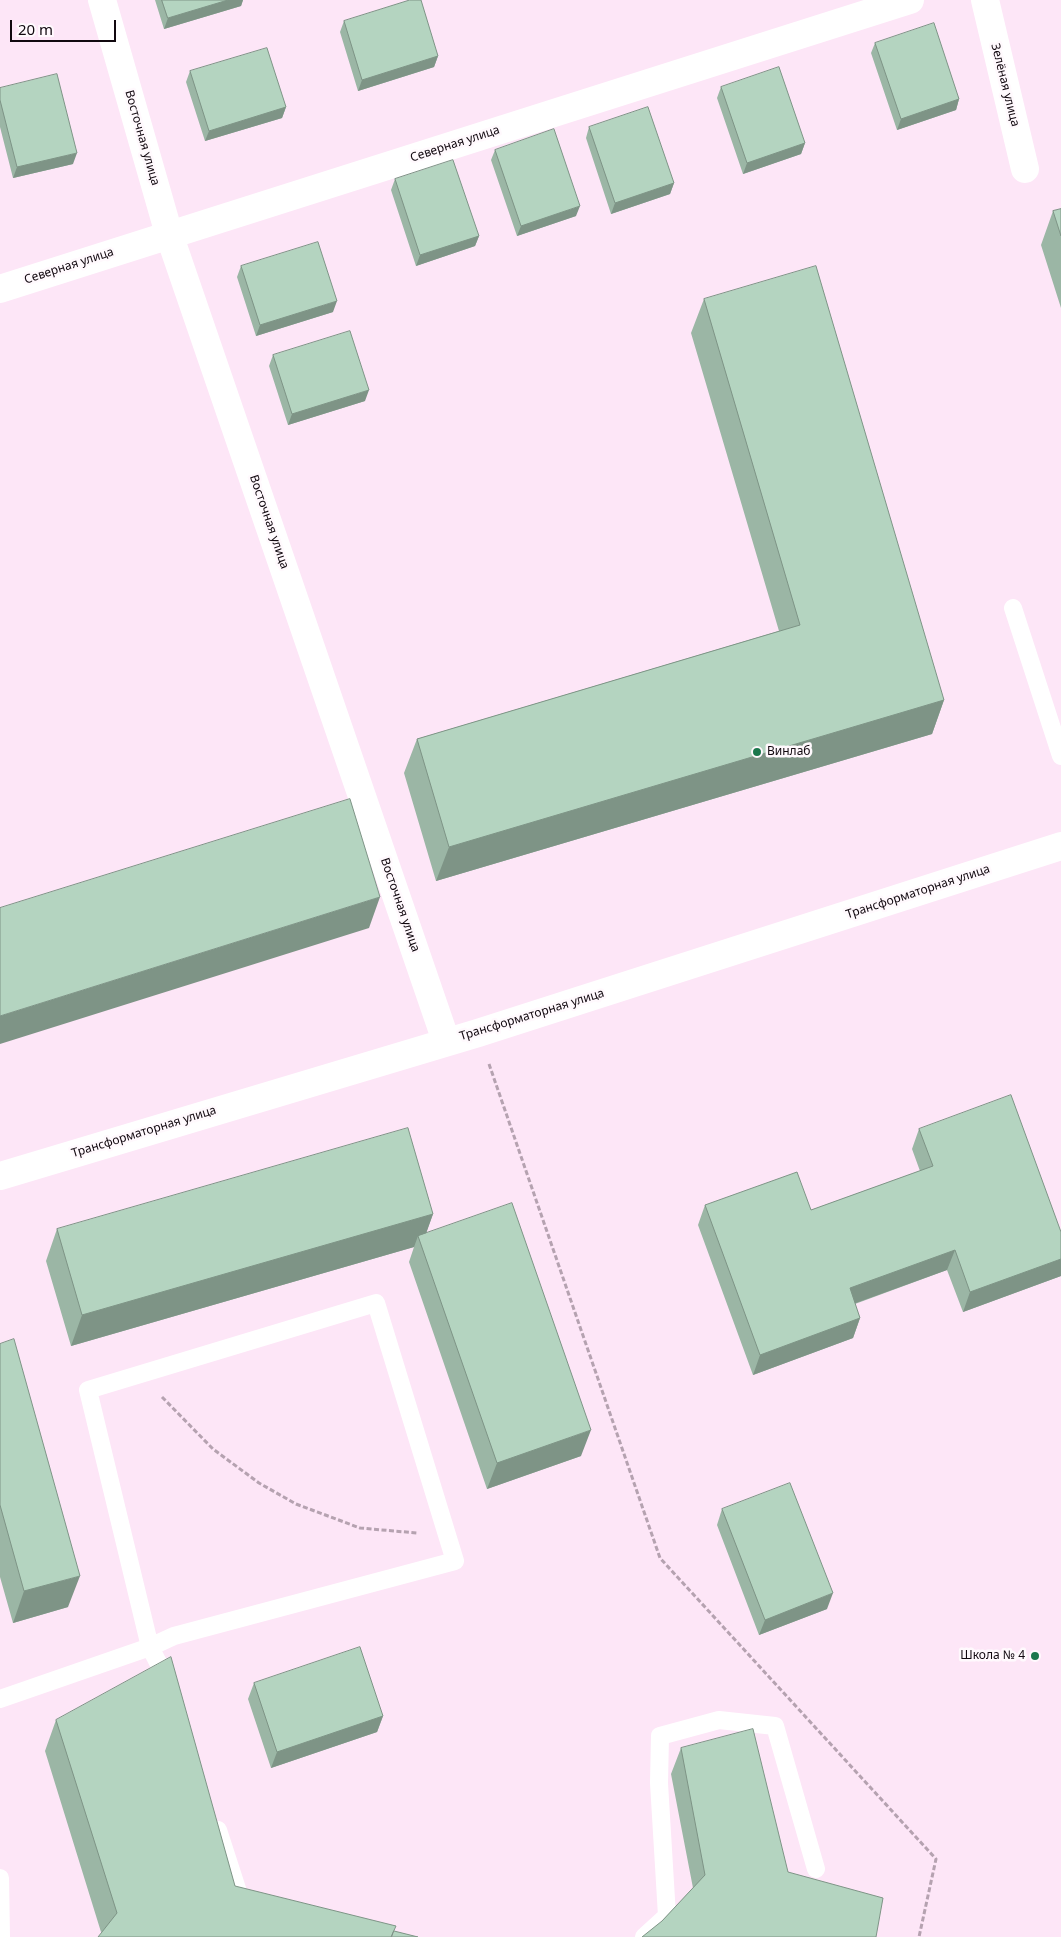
<!DOCTYPE html>
<meta charset="utf-8">
<style>
body{margin:0}
#map{position:relative;width:1061px;height:1937px;overflow:hidden;background:#fde6f7;font-family:"Noto Sans",sans-serif}
canvas{display:block}
.scale{position:absolute;left:10px;top:20px;width:106px;height:22px;box-sizing:border-box;border:2px solid #11080f;border-top:0;padding-left:6px;font-size:15px;line-height:18px;white-space:nowrap;color:#11080f;-webkit-text-stroke:4px #fff9fd;paint-order:stroke}
</style>
<div id="map">
<canvas width="1061" height="1937"></canvas>
<div class="scale">20 m</div>
</div>
<script>
const c = document.querySelector('canvas').getContext('2d');
c.lineJoin = 'round';
function stroke(path, color, width, dash) { c.strokeStyle = color; c.lineWidth = width; c.lineCap = dash ? 'butt' : 'round'; c.setLineDash(dash || []); c.stroke(path); }
function fill(path, color) { c.fillStyle = color; c.fill(path, 'evenodd'); }
function label(font, color, halo, rows, align = 'center') {
  c.font = font + ' "Noto Sans",sans-serif'; c.lineWidth = 5; c.setLineDash([]); c.textBaseline = 'middle'; c.strokeStyle = halo; c.fillStyle = color; for (const [text, x, y, turn = 0] of rows) {
    c.save(); c.translate(x, y); c.rotate((+turn || 0) * Math.PI / 180); c.textAlign = isNaN(turn) ? turn : align; if (halo) c.strokeText(text, 0, 0); c.fillText(text, 0, 0); c.restore();
  }
}
const path = new Path2D(`
 M 489,1064 L 660,1558 L 936,1859 L 919,1937
 M 162,1397 L 213,1449 L 259,1483 L 296,1504 L 360,1528 L 417,1533`);
const lane = new Path2D(`
 M 1013,608 L 1061,756
 M 376,1303 L 455,1561 L 174,1636 L 150,1647 L 88,1390 Z
 M 0,1699 L 150,1647 L 169,1684
 M 218,1830 L 240,1898 L 249,1901
 M 0,1878 L 1,1937
 M 644,1937 L 667,1916 L 659,1783 L 660,1736 L 719,1720 L 775,1726 L 816,1869`);
const street = new Path2D(`
 M 102,0 L 169,234 L 446,1041
 M 985,0 L 1025,169
 M 0,289 L 910,0
 M 0,1176 L 478,1033 L 1061,846`);
const wall = new Path2D(`
 M 155,0 L 243,0 L 241,6 L 164,29 Z
 M 344,21 L 438,56 L 434,67 L 358,91 L 340,32 Z
 M 875,43 L 959,99 L 956,110 L 897,130 L 871,53 Z
 M 190,71 L 286,107 L 282,118 L 205,141 L 186,82 Z
 M 721,87 L 805,143 L 801,154 L 743,174 L 717,98 Z
 M 0,88 L 73,164 L 13,178 L 0,127 Z
 M 589,127 L 674,183 L 670,194 L 611,214 L 586,138 Z
 M 495,150 L 576,216 L 517,236 L 491,160 Z
 M 395,179 L 479,236 L 475,246 L 416,266 L 391,190 Z
 M 1061,209 L 1061,308 L 1041,245 L 1053,211 Z
 M 241,266 L 333,312 L 256,336 L 237,277 Z
 M 704,299 L 944,700 L 932,734 L 436,881 L 404,773 L 417,739 L 779,631 L 691,333 Z
 M 273,355 L 365,401 L 288,425 L 269,366 Z
 M 919,1129 L 1061,1232 L 1061,1276 L 963,1312 L 947,1270 L 855,1304 L 860,1318 L 853,1338 L 753,1375 L 698,1225 L 705,1205 L 811,1210 L 920,1171 L 912,1149 Z
 M 433,1214 L 426,1233 L 581,1456 L 487,1489 L 409,1262 L 414,1247 L 71,1346 L 46,1261 L 57,1229 Z
 M 0,1344 L 68,1607 L 13,1623 L 0,1577 Z
 M 722,1509 L 827,1609 L 759,1635 L 717,1525 Z
 M 254,1683 L 383,1716 L 377,1732 L 271,1768 L 248,1699 Z
 M 56,1720 L 235,1886 L 101,1932 L 45,1751 Z
 M 681,1748 L 788,1872 L 662,1921 L 693,1888 L 671,1774 Z`);
const shadedWall = new Path2D(`
 M 228,0 L 243,0 L 241,6 L 164,29 L 168,18 Z
 M 438,56 L 434,67 L 358,91 L 362,80 Z
 M 959,99 L 956,110 L 897,130 L 901,119 Z
 M 286,107 L 282,118 L 205,141 L 209,131 Z
 M 805,143 L 801,154 L 743,174 L 747,163 Z
 M 77,153 L 73,164 L 13,178 L 17,167 Z
 M 674,183 L 670,194 L 611,214 L 615,203 Z
 M 580,206 L 576,216 L 517,236 L 521,226 Z
 M 479,236 L 475,246 L 416,266 L 420,255 Z
 M 337,301 L 333,312 L 256,336 L 260,325 Z
 M 369,390 L 365,401 L 288,425 L 292,414 Z
 M 944,700 L 932,734 L 436,881 L 449,847 Z
 M 380,897 L 369,928 L 0,1044 L 0,1016 Z
 M 433,1214 L 422,1245 L 418,1236 L 414,1247 L 71,1346 L 82,1315 Z
 M 955,1250 L 947,1270 L 842,1308 L 850,1288 Z
 M 1061,1259 L 1061,1276 L 963,1312 L 970,1292 Z
 M 860,1318 L 853,1338 L 753,1375 L 760,1355 Z
 M 591,1430 L 581,1456 L 487,1489 L 497,1463 Z
 M 80,1576 L 68,1607 L 13,1623 L 24,1591 Z
 M 833,1593 L 827,1609 L 759,1635 L 765,1620 Z
 M 383,1716 L 377,1732 L 271,1768 L 277,1752 Z`);
const building = new Path2D(`
 M 162,0 L 228,0 L 168,18 Z
 M 410,0 L 421,0 L 438,56 L 362,80 L 344,21 Z
 M 934,23 L 959,99 L 901,119 L 875,43 Z
 M 267,48 L 286,107 L 209,131 L 190,71 Z
 M 779,67 L 805,143 L 747,163 L 721,87 Z
 M 57,74 L 77,153 L 17,167 L 0,100 L 0,88 Z
 M 648,107 L 674,183 L 615,203 L 589,127 Z
 M 554,129 L 580,206 L 521,226 L 495,150 Z
 M 453,160 L 479,236 L 420,255 L 395,179 Z
 M 1061,209 L 1061,236 L 1053,211 Z
 M 318,242 L 337,301 L 260,325 L 241,266 Z
 M 816,266 L 944,700 L 449,847 L 417,739 L 800,625 L 704,299 Z
 M 350,331 L 369,390 L 292,414 L 273,355 Z
 M 350,799 L 380,897 L 0,1016 L 0,908 Z
 M 1011,1095 L 1061,1232 L 1061,1259 L 970,1292 L 955,1250 L 850,1288 L 860,1318 L 760,1355 L 705,1205 L 797,1172 L 811,1210 L 933,1166 L 919,1129 Z
 M 408,1128 L 433,1214 L 82,1315 L 57,1229 Z
 M 512,1203 L 591,1430 L 497,1463 L 418,1236 Z
 M 14,1339 L 80,1576 L 24,1591 L 0,1505 L 0,1344 Z
 M 790,1483 L 833,1593 L 765,1620 L 722,1509 Z
 M 360,1647 L 383,1716 L 277,1752 L 254,1683 Z
 M 171,1657 L 235,1886 L 396,1926 L 391,1937 L 98,1937 L 117,1913 L 56,1720 Z
 M 753,1729 L 788,1872 L 883,1898 L 876,1937 L 642,1937 L 662,1921 L 705,1875 L 681,1748 Z
 M 394,1931 L 418,1937 L 392,1937 Z`);
const markers = [
 [757,752,5,"#1b774c"],
 [1035,1656,5,"#1b774c"]
];
const streetNames = [
 ["Зелёная улица",1005,85,76],
 ["Восточная улица",142,138,74],
 ["Северная улица",455,144,-18],
 ["Северная улица",69,266,-18],
 ["Восточная улица",269,522,71],
 ["Трансформаторная улица",918,892,-18],
 ["Восточная улица",400,905,71],
 ["Трансформаторная улица",532,1015,-17],
 ["Трансформаторная улица",144,1132,-17]
];
const poiNames = [
 ["Винлаб",767,752],
 ["Школа № 4",1025,1656,"right"]
];
stroke(path, '#b5a2b0', 3, [5, 2.5]);
stroke(lane, '#fff', 18);
stroke(street, '#fff', 28);
fill(wall, '#9bb6a5');
fill(shadedWall, '#7e9486');
fill(building, '#b4d4c0');
stroke(building, '#7e9486', 1);
for (const [x, y, r, color] of markers) { const dot = new Path2D(); dot.arc(x, y, r, 0, 2 * Math.PI); c.fillStyle = color; c.fill(dot); stroke(dot, '#fff9fd', 2); }
label('12px', '#11080f', '#fff9fd', streetNames);
label('12px', '#11080f', '#fff9fd', poiNames, 'left');
</script>
